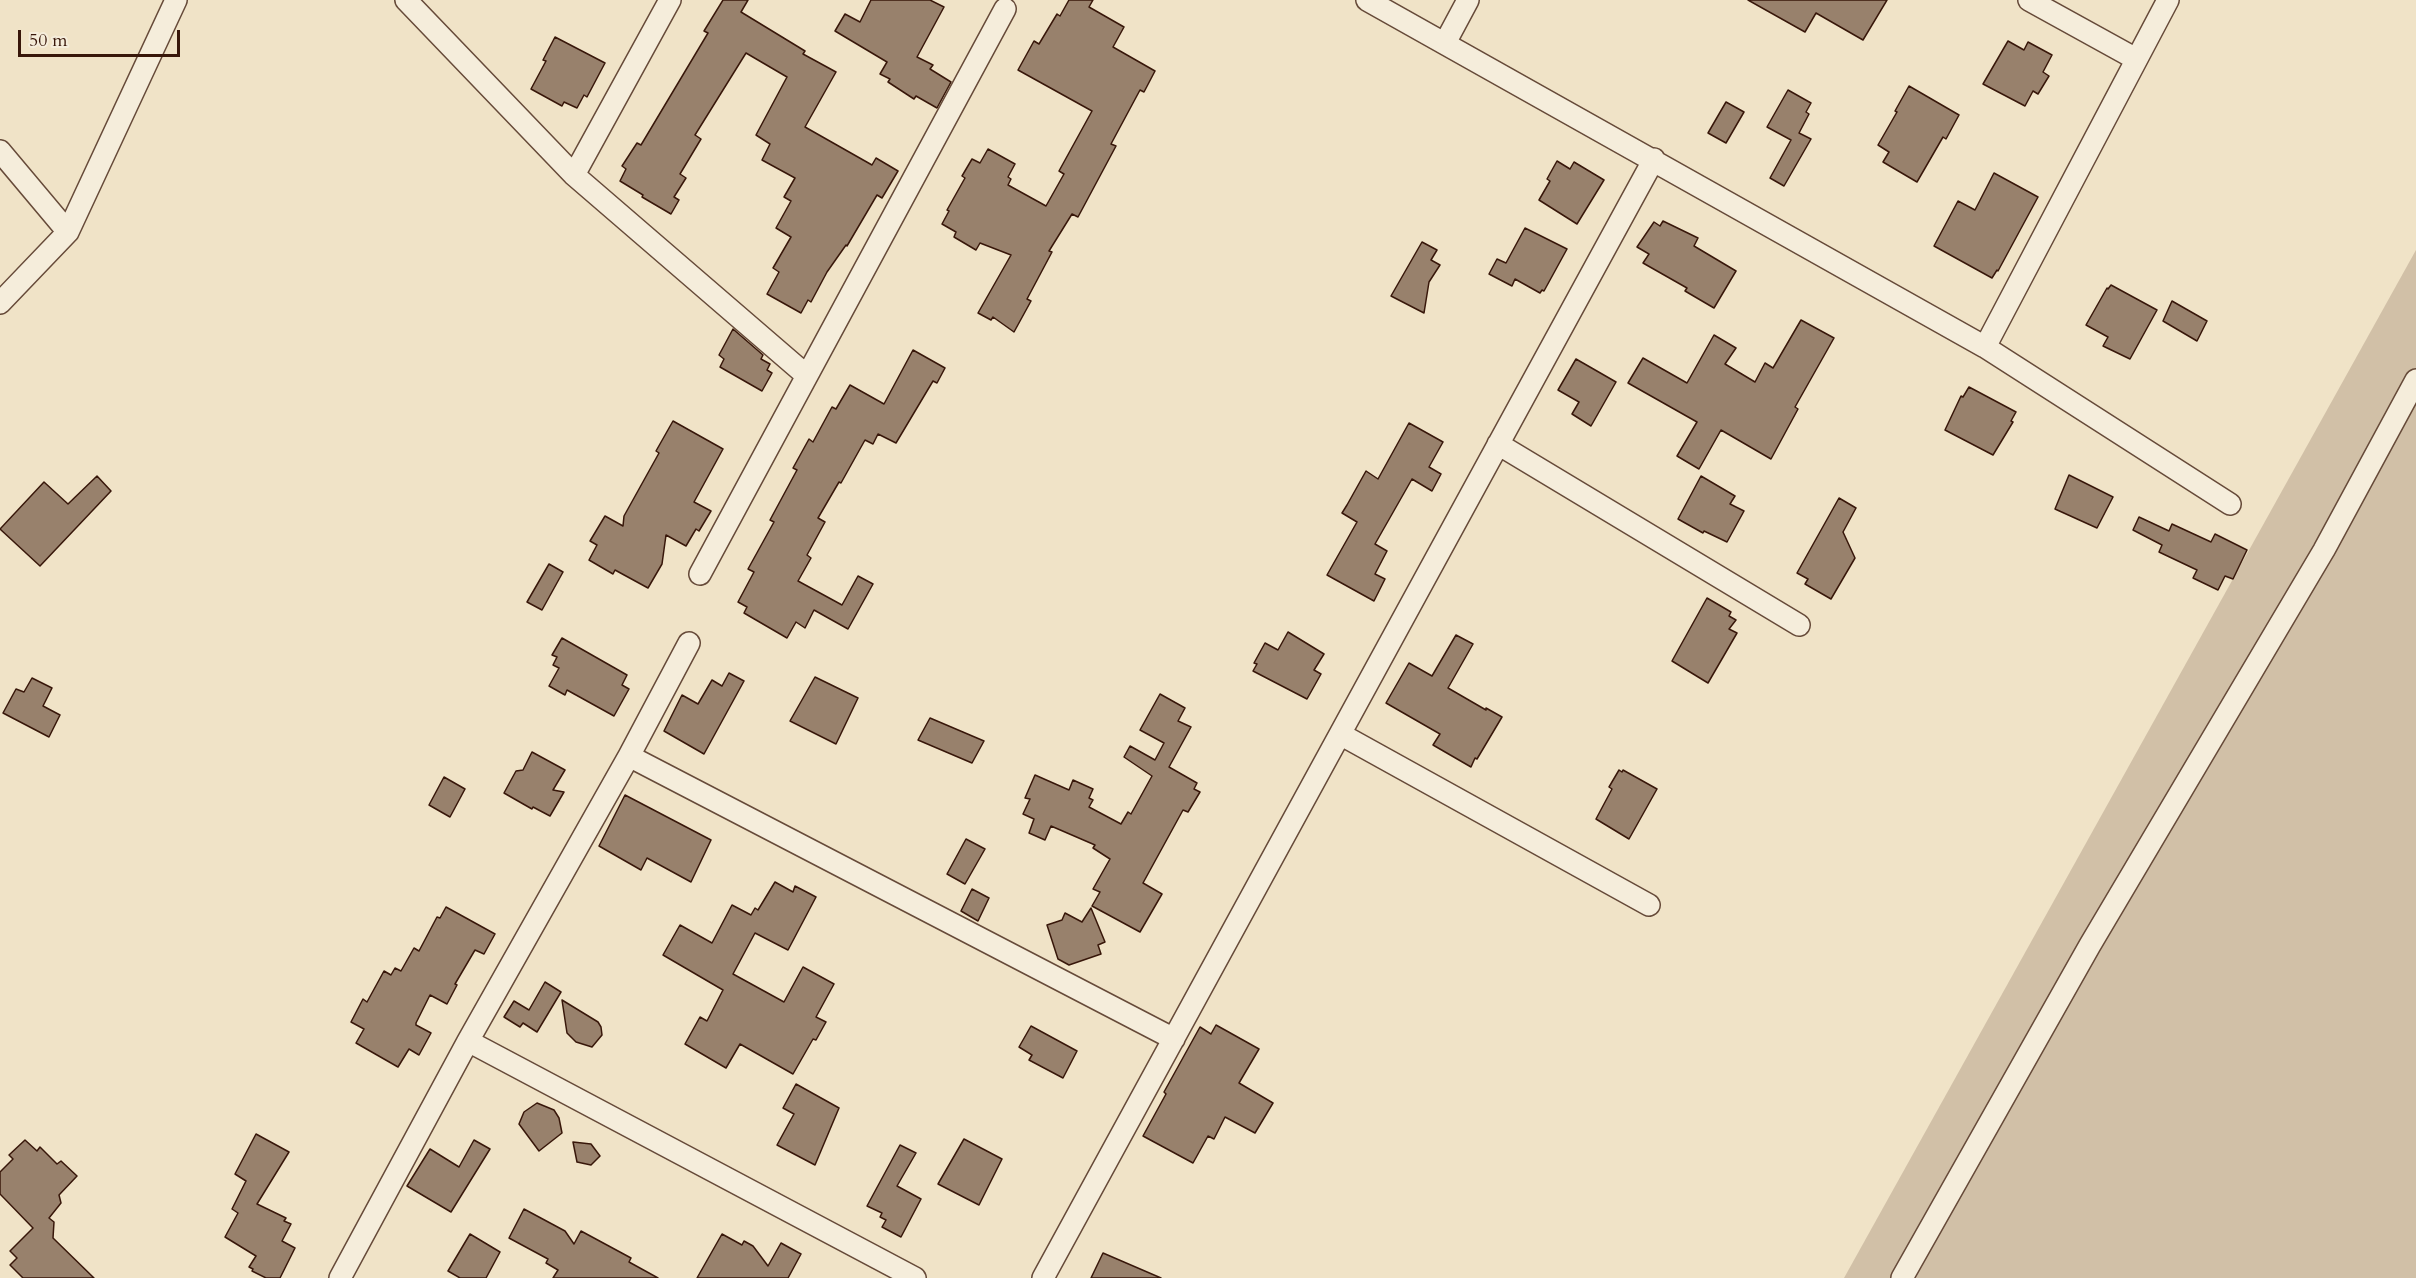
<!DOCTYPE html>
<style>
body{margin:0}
#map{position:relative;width:2416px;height:1278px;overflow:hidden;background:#f0e3c7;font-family:Cardo,serif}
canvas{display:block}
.scale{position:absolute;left:18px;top:30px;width:162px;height:27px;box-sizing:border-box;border:3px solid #38170a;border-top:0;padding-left:8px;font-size:18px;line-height:21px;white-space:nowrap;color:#38170a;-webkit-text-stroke:4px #f5eddb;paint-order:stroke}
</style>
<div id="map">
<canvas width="2416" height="1278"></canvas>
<div class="scale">50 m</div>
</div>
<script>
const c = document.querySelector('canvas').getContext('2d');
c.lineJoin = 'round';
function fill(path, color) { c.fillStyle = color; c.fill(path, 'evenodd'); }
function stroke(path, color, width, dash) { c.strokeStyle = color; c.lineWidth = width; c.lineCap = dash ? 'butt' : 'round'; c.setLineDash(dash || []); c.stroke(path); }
const green = new Path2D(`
 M 2416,250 L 2416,1278 L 1844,1278 Z`);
const building = new Path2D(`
 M 723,0 L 748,0 L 741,12 L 805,51 L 803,54 L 836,72 L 805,127 L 872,165 L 876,158 L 898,171 L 882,198 L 877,195 L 847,246 L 846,245 L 827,272 L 811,302 L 808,300 L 801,313 L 767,294 L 779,272 L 773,268 L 791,237 L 776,228 L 791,201 L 784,197 L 795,178 L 762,160 L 770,144 L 756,135 L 787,77 L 746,53 L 695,135 L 701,139 L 680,174 L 686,178 L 674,197 L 679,200 L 671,214 L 642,197 L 643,195 L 620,181 L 626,169 L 622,166 L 637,143 L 641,145 L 708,33 L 704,31 Z
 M 871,0 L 930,0 L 944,7 L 917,57 L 933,65 L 930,69 L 951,82 L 937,108 L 916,96 L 914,99 L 888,82 L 890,79 L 880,74 L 887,62 L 835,31 L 845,14 L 860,22 Z
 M 1069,0 L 1093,0 L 1089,7 L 1124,27 L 1113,47 L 1155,71 L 1144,92 L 1140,90 L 1111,144 L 1116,146 L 1078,217 L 1072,214 L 1049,251 L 1052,252 L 1027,299 L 1031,301 L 1014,332 L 993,317 L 991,320 L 978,313 L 1011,255 L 980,243 L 976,250 L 954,237 L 956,232 L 942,224 L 949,211 L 947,210 L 965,178 L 962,176 L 972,159 L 980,163 L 988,149 L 1015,164 L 1008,177 L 1011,179 L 1008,185 L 1046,206 L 1064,174 L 1059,171 L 1092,111 L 1018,70 L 1034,41 L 1039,44 L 1057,14 L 1060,16 Z
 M 1748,0 L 1887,0 L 1863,40 L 1816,13 L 1805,32 Z
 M 555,37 L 605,63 L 587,97 L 584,95 L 577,108 L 564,102 L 562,106 L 531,89 L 546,61 L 543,60 Z
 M 2008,41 L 2024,50 L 2028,42 L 2052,55 L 2043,72 L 2049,76 L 2038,94 L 2033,91 L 2025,106 L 1983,84 Z
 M 1909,86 L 1959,115 L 1946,139 L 1943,137 L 1917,182 L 1883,162 L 1889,152 L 1878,145 L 1897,112 L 1895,111 Z
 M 1788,90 L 1811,103 L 1806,112 L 1809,114 L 1799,133 L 1811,139 L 1784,186 L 1770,178 L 1791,140 L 1767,127 Z
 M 1726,102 L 1744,112 L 1726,143 L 1708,133 Z
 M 1557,161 L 1570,169 L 1574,162 L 1604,180 L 1577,224 L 1539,200 L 1550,181 L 1547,179 Z
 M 1994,173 L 2038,197 L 1998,271 L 1997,270 L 1992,278 L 1934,246 L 1958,201 L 1975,210 Z
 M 1663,221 L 1698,238 L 1694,246 L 1736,271 L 1714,308 L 1685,291 L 1687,288 L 1643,263 L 1649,254 L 1637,247 L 1654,222 L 1660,226 Z
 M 1525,228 L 1567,249 L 1544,291 L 1542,290 L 1540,293 L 1515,279 L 1512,286 L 1489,274 L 1497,259 L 1506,263 Z
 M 1422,242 L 1437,250 L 1431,260 L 1440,265 L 1429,282 L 1424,313 L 1391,296 Z
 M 2111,285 L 2157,310 L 2130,359 L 2103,346 L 2108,337 L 2086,325 L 2107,288 L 2108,289 Z
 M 2172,301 L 2207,321 L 2197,341 L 2163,321 Z
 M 1801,320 L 1834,338 L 1795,407 L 1798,409 L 1771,459 L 1721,430 L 1699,469 L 1677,456 L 1697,422 L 1628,383 L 1643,358 L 1687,383 L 1714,335 L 1736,348 L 1725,364 L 1755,382 L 1765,363 L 1773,368 Z
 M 733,329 L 763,355 L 761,359 L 770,364 L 767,370 L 772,373 L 762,391 L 720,367 L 724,359 L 719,355 Z
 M 913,350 L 945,368 L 937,383 L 933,381 L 896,443 L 878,434 L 873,444 L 865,440 L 841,483 L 839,482 L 818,518 L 825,522 L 807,555 L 811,558 L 798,581 L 842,605 L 858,576 L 873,584 L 848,629 L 814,610 L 805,628 L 796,622 L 787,638 L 744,613 L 747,607 L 738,602 L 754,572 L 748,569 L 774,522 L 770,520 L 797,470 L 793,468 L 809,439 L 813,442 L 832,407 L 836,409 L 850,385 L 884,404 Z
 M 1576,359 L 1616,382 L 1591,426 L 1572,414 L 1579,402 L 1558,390 Z
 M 1969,387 L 2016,412 L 2011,421 L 2013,422 L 1993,455 L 1945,430 L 1961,396 L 1963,397 Z
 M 673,421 L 723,449 L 694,502 L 711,511 L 699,531 L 696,529 L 686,546 L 666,535 L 662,564 L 648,588 L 615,570 L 613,574 L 589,560 L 597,545 L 590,541 L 605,516 L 623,526 L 624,516 L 659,453 L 656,451 Z
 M 1409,423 L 1443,442 L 1429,467 L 1441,474 L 1432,491 L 1412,479 L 1375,544 L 1387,551 L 1375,574 L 1385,579 L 1374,601 L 1327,575 L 1357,522 L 1342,513 L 1347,505 L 1366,471 L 1378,479 Z
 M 2069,475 L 2113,497 L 2097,528 L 2055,509 Z
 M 97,476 L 111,491 L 40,566 L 0,529 L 44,482 L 68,504 Z
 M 1701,476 L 1735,496 L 1730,504 L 1744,511 L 1727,542 L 1704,531 L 1703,533 L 1678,519 Z
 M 1839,498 L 1856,508 L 1843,532 L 1855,558 L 1831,599 L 1805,584 L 1808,579 L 1797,573 Z
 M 2139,517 L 2169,531 L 2172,524 L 2211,542 L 2215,534 L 2247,550 L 2233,579 L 2225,576 L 2218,590 L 2193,578 L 2197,570 L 2159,552 L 2162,545 L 2133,530 Z
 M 549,564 L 563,572 L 542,610 L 527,602 Z
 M 1707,598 L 1731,612 L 1729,616 L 1736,620 L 1729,629 L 1737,633 L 1708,683 L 1672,661 Z
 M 1288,632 L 1324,654 L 1314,670 L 1321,674 L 1307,699 L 1253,671 L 1257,664 L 1254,663 L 1265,643 L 1278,650 Z
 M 1456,635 L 1473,644 L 1448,688 L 1486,710 L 1486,708 L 1502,717 L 1477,759 L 1475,758 L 1471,767 L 1433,745 L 1440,734 L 1386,703 L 1409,663 L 1432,676 Z
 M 562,638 L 627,675 L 622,685 L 629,689 L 614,716 L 567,690 L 565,695 L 549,686 L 559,668 L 553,665 L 557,657 L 552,655 Z
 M 729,673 L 744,681 L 704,754 L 664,731 L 682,695 L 698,704 L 712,680 L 722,686 Z
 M 815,677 L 858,698 L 836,744 L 790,721 Z
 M 32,678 L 52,688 L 43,706 L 60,715 L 49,737 L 3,713 L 16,689 L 24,692 Z
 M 1160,694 L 1185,708 L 1178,721 L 1191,727 L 1169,767 L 1197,783 L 1194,789 L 1200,792 L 1188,812 L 1183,810 L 1143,883 L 1162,894 L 1140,932 L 1092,906 L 1100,892 L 1093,889 L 1110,859 L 1093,848 L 1095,845 L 1051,826 L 1045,840 L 1029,833 L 1034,819 L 1023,814 L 1030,799 L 1025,798 L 1035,775 L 1069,790 L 1073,780 L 1093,789 L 1089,798 L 1093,800 L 1089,807 L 1121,824 L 1128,812 L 1131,814 L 1152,776 L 1124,757 L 1130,746 L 1155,760 L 1164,743 L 1140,730 Z
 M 930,718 L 984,741 L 972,763 L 918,740 Z
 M 532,752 L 565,770 L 553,790 L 564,792 L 550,816 L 533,807 L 532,809 L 504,793 L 516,771 L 523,770 Z
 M 1619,770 L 1622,772 L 1623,770 L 1657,789 L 1629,839 L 1596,819 L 1612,789 L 1609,787 Z
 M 444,777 L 465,789 L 450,817 L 429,805 Z
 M 625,795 L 711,840 L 691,882 L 647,858 L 641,870 L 599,846 Z
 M 966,839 L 985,849 L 965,884 L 947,874 Z
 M 775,882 L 793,892 L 795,886 L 816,897 L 788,950 L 755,933 L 733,974 L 784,1002 L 803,967 L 834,984 L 816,1017 L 826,1022 L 816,1040 L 813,1039 L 793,1074 L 740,1044 L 726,1068 L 685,1044 L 700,1017 L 707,1021 L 723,990 L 663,955 L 680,925 L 712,943 L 732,905 L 751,915 L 755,908 L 758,910 Z
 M 972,889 L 989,898 L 978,921 L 961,911 Z
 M 446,907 L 495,934 L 484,954 L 475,950 L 455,984 L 457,985 L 447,1004 L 430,995 L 416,1023 L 416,1025 L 431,1033 L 419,1055 L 409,1049 L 398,1067 L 356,1043 L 364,1029 L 351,1022 L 363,999 L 367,1002 L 384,971 L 391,975 L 395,968 L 401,971 L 414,948 L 419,951 L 437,917 L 440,918 Z
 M 1091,908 L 1105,942 L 1098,945 L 1101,954 L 1069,965 L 1058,959 L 1047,925 L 1062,920 L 1065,913 L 1082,922 Z
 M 545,982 L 561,992 L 537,1032 L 523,1023 L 520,1027 L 504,1017 L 514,1001 L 529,1010 Z
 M 562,1000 L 598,1022 L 601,1027 L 602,1035 L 592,1047 L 576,1042 L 567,1033 Z
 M 1216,1025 L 1259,1049 L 1239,1083 L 1273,1103 L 1255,1133 L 1225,1117 L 1214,1139 L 1208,1136 L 1193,1163 L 1143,1136 L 1166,1094 L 1164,1092 L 1200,1027 L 1211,1034 Z
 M 1031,1026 L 1077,1051 L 1063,1078 L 1029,1060 L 1032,1055 L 1019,1047 Z
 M 796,1084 L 839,1108 L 815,1165 L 777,1145 L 794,1114 L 783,1108 Z
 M 537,1103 L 554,1110 L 559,1118 L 562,1133 L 539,1151 L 519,1124 L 524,1112 Z
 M 256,1134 L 289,1152 L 257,1204 L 286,1218 L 284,1221 L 291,1224 L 282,1241 L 295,1248 L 280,1278 L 266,1278 L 252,1271 L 253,1269 L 249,1267 L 256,1256 L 225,1237 L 238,1213 L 232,1209 L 246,1181 L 235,1174 Z
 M 964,1139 L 1002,1159 L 979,1205 L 938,1184 Z
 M 25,1140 L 37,1151 L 40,1147 L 57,1164 L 61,1161 L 77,1176 L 59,1195 L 61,1203 L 49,1218 L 54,1222 L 53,1238 L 94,1278 L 23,1278 L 10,1265 L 17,1258 L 10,1251 L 33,1228 L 0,1194 L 0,1172 L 13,1159 L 9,1155 Z
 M 474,1140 L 490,1149 L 451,1212 L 407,1186 L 430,1149 L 459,1167 Z
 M 573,1142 L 591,1144 L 600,1156 L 591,1165 L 577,1162 Z
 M 900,1145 L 916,1153 L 897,1186 L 921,1199 L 901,1237 L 882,1227 L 886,1220 L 880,1217 L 882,1213 L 867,1206 Z
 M 524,1209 L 565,1231 L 574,1244 L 581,1231 L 631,1258 L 629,1262 L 658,1278 L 553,1278 L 558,1270 L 546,1263 L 548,1259 L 509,1238 Z
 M 470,1234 L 500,1252 L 486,1278 L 460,1278 L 448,1271 Z
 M 722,1234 L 742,1245 L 744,1241 L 753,1246 L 768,1266 L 781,1243 L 801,1254 L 788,1278 L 697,1278 Z
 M 1103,1253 L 1161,1278 L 1091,1278 Z`);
const street = new Path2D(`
 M 406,0 L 574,175 L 806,375
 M 1367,0 L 1985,347 L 2230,504
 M 2029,0 L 2136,59
 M 1445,43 L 1468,0
 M 0,151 L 68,232
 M 574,175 L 670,0
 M 0,303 L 68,232 L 176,0
 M 1985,347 L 2168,0
 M 1498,444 L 1799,625
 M 700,574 L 1005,9
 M 1340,734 L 1649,905
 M 629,756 L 689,643
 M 468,1041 L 915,1278
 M 340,1278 L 468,1041 L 629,756 L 1174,1039
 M 1043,1278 L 1654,159
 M 1902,1278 L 2090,945 L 2324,550 L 2416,380`);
fill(green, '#d1c0a7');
fill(building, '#98816c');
stroke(building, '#38170a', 1.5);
stroke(street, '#664a39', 24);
stroke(street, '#f5eddb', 21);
</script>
